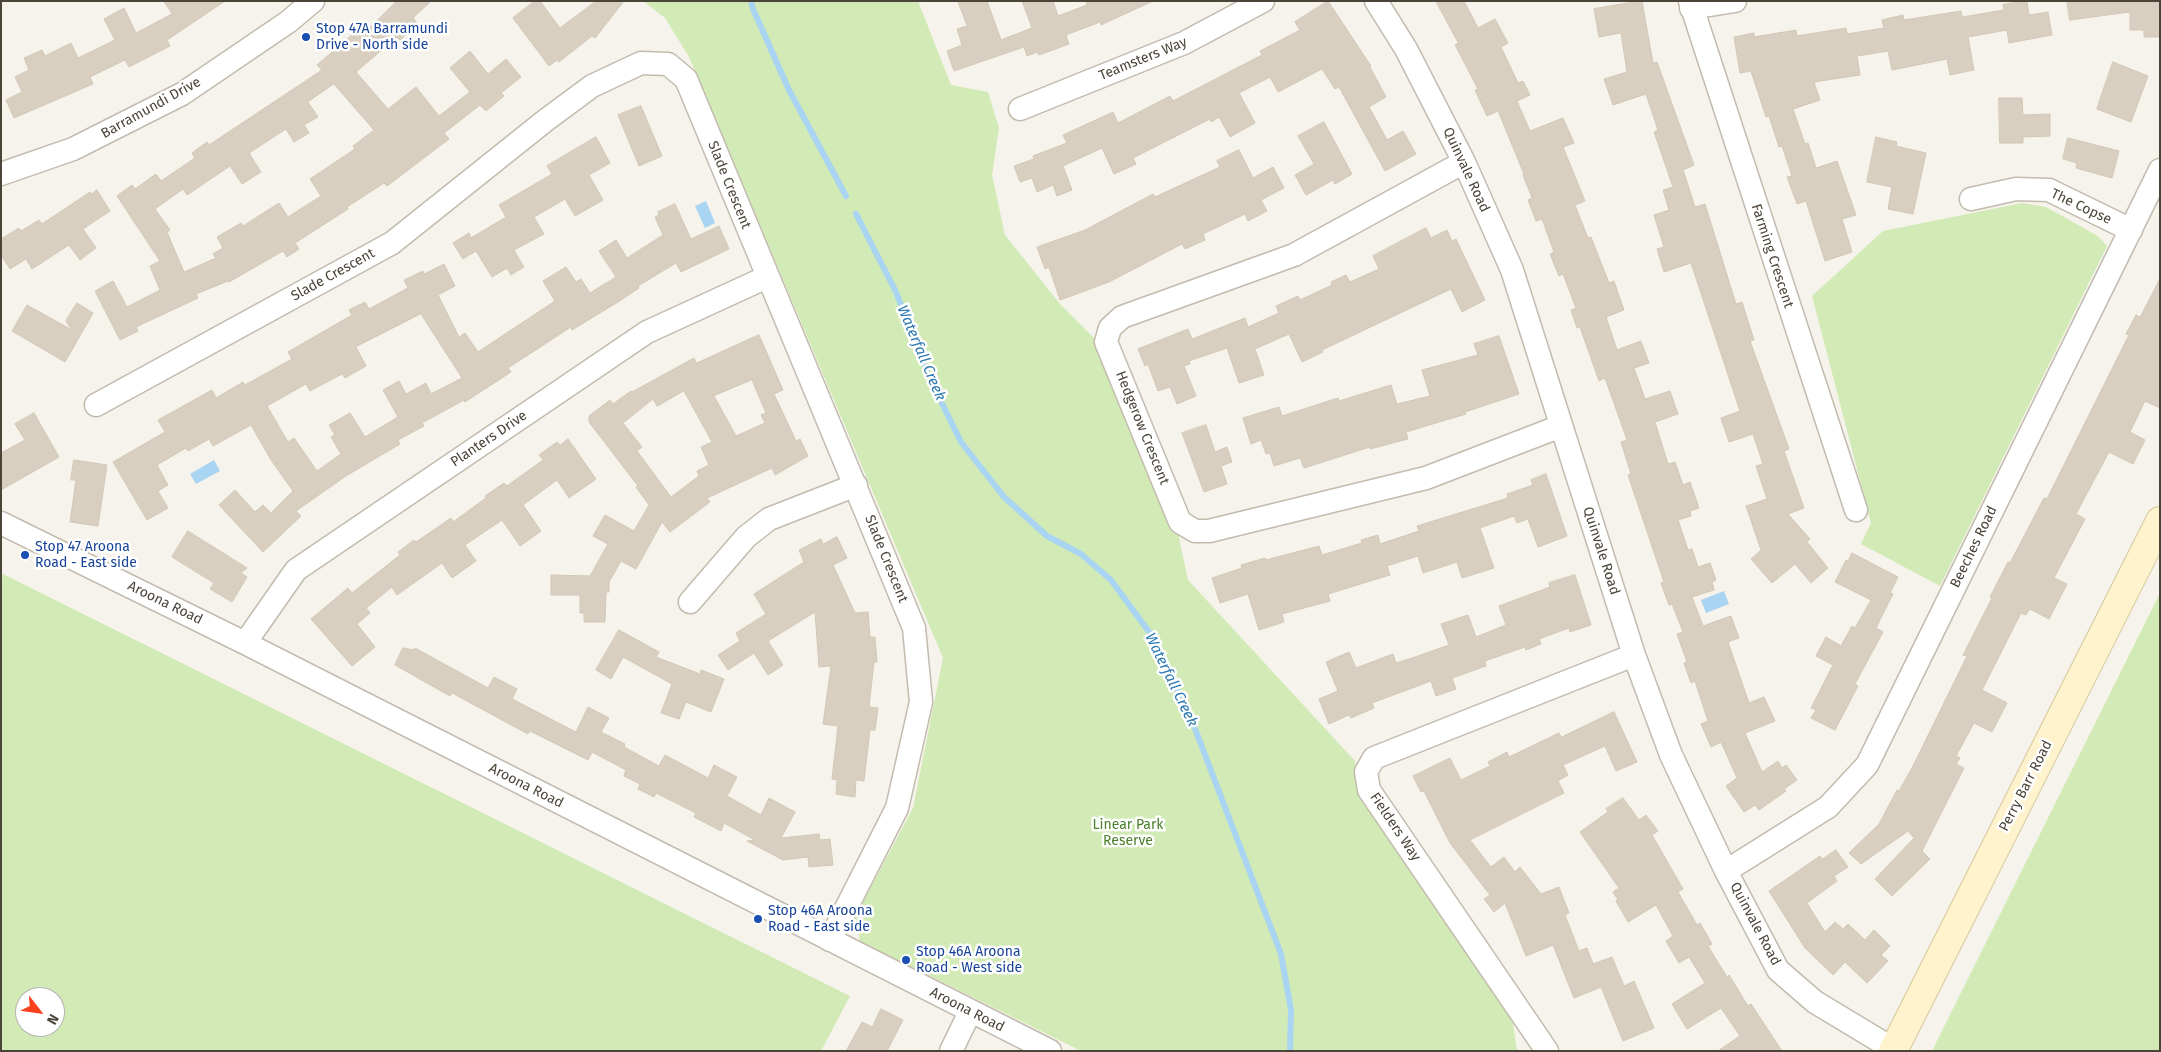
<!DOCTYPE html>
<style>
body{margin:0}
#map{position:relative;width:2161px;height:1052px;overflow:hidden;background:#f6f3ec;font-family:"Fira Sans",sans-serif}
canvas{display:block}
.frame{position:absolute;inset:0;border:2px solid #4b4439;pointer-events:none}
.north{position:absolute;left:15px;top:987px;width:50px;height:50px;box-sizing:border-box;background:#fff;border:1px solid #b7b4b0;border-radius:50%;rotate:120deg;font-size:14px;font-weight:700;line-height:20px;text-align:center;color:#4b4439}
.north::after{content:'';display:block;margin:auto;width:18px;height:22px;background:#fc3f1d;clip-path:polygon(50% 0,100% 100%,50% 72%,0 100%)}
</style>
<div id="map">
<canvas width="2161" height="1052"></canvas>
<div class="frame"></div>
<div class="north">N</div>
</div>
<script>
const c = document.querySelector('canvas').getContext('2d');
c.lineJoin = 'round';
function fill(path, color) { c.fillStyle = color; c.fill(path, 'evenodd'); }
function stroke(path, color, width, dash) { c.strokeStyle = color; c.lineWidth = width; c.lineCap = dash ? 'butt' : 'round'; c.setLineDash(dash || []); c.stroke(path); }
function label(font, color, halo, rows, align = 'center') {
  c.font = font + ' "Fira Sans",sans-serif'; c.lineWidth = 5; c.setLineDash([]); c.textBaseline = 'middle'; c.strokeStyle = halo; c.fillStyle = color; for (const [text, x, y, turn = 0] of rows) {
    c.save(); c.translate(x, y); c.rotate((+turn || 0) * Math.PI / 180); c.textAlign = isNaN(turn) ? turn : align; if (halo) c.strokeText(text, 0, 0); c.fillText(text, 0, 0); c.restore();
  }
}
const green = new Path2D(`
 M 643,1 L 918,1 L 951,85 L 988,92 L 999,128 L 992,175 L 1005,235 L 1060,304 L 1095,339 L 1178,533 L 1188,580 L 1355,761 L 1358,787 L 1505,1009 L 1513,1024 L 1517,1051 L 1081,1051 L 860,941 L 855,917 L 913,808 L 943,658 L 689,57 L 665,18 Z
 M 2022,203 L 2046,207 L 2098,236 L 2107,246 L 1940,586 L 1861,544 L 1871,523 L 1812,296 L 1883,231 Z
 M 1,573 L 850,996 L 821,1051 L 1,1051 ZM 25,997 L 55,997 L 55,1027 L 25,1027 Z
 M 2160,593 L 2160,1051 L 1932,1051 Z`);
const water = new Path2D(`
 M 706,201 L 715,223 L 705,228 L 695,206 Z
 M 214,460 L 220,471 L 196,484 L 190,474 Z
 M 1724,591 L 1729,604 L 1706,613 L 1701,600 Z`);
const stream = new Path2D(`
 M 751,1 L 753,9 L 789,90 L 846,196
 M 856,214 L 896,292 L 929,377 L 961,442 L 1004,497 L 1047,536 L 1081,554 L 1111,580 L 1152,636 L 1194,726 L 1281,954 L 1291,1010 L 1290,1051`);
const building = new Path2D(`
 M 164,1 L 225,1 L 167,40 L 170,46 L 129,67 L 125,60 L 90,77 L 93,84 L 14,118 L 6,100 L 22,92 L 15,77 L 29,70 L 24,58 L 42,50 L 45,56 L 71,43 L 78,58 L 115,40 L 104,19 L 124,8 L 136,33 L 172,14 Z
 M 397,1 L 431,1 L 413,18 L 418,24 L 400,40 L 397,37 L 356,72 L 388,109 L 416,87 L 439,116 L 470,92 L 450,68 L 470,51 L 488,74 L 506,59 L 521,77 L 501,93 L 504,96 L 486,111 L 480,105 L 444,133 L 449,139 L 387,186 L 384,183 L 347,207 L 348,209 L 295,243 L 299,249 L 287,257 L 283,251 L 229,282 L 228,281 L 196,294 L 198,298 L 136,327 L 138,331 L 120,340 L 95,291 L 113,281 L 127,307 L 160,290 L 150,266 L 160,261 L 117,196 L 132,185 L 135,189 L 156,174 L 161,181 L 195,158 L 192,153 L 207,142 L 209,145 L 322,70 L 317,65 L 362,26 L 366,31 ZM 334,84 L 374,130 L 353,146 L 355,149 L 310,179 L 321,196 L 288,217 L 279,203 L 243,226 L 241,223 L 217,237 L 223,248 L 213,254 L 216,258 L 184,272 L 167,232 L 170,230 L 155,209 L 183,189 L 187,195 L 230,166 L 242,184 L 261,172 L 249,153 L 286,129 L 294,142 L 309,133 L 304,125 L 318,117 L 308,102 Z
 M 535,1 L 540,1 L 560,28 L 596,1 L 624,1 L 595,38 L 592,36 L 559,62 L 557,60 L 549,66 L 513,18 Z
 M 958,1 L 987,1 L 1001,40 L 1032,28 L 1022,1 L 1053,1 L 1058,16 L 1087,5 L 1086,1 L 1153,1 L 1101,25 L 1100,22 L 1066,35 L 1069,44 L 1039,55 L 1037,52 L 1027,56 L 1024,47 L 954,71 L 947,51 L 962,45 L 957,29 L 967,26 Z
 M 1328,1 L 1371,66 L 1370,67 L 1386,97 L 1369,107 L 1387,140 L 1403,131 L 1416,154 L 1385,171 L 1339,87 L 1335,89 L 1322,69 L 1278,92 L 1270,77 L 1239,93 L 1255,123 L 1230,137 L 1219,117 L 1211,122 L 1210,119 L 1133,158 L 1136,164 L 1114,174 L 1102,148 L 1063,166 L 1072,190 L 1057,196 L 1053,185 L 1037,192 L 1032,178 L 1020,182 L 1014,166 L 1034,159 L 1033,156 L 1067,143 L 1063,135 L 1113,112 L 1118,123 L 1170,96 L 1173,101 L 1262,55 L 1260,51 L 1300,30 L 1295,22 Z
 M 1436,1 L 1464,1 L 1478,28 L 1495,19 L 1508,43 L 1501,47 L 1518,83 L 1523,81 L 1530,95 L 1517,101 L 1530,131 L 1563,118 L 1574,143 L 1563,147 L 1585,201 L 1575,205 L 1588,238 L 1591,237 L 1609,283 L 1614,281 L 1624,310 L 1606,317 L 1617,350 L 1641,341 L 1649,363 L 1634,368 L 1645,399 L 1670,391 L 1678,414 L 1655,422 L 1668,464 L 1675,462 L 1683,485 L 1690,482 L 1699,508 L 1690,511 L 1691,516 L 1678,520 L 1688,550 L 1692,549 L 1698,567 L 1710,563 L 1716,580 L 1712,582 L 1714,590 L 1692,597 L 1703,626 L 1731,616 L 1739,638 L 1728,642 L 1749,703 L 1764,697 L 1775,721 L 1745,733 L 1762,772 L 1778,761 L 1782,768 L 1786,765 L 1797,780 L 1784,789 L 1786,791 L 1759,810 L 1755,805 L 1744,812 L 1726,786 L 1737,778 L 1721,742 L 1711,747 L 1701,724 L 1708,721 L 1695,681 L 1691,683 L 1684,663 L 1687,662 L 1677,634 L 1683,632 L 1672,604 L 1669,605 L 1661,583 L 1664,582 L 1628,475 L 1631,474 L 1621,442 L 1627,440 L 1605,378 L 1599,381 L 1580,327 L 1577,328 L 1571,310 L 1576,308 L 1563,274 L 1559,276 L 1550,254 L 1554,252 L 1542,219 L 1536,221 L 1528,200 L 1532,198 L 1523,175 L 1524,174 L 1498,111 L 1487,116 L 1475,90 L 1478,89 L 1455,45 L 1458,43 Z
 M 1642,1 L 1653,63 L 1657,62 L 1694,165 L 1683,170 L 1695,207 L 1705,204 L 1736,304 L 1742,302 L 1754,340 L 1750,341 L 1789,449 L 1784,451 L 1804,508 L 1788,514 L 1810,539 L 1807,542 L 1828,568 L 1811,583 L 1795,564 L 1772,583 L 1751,559 L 1761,550 L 1746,506 L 1767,499 L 1756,466 L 1763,464 L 1753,434 L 1729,442 L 1721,418 L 1740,411 L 1691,263 L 1664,272 L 1657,249 L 1664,247 L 1654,215 L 1669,210 L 1663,190 L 1673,187 L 1654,132 L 1658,130 L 1646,94 L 1613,105 L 1604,79 L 1627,72 L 1621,33 L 1599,37 L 1594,9 Z
 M 2022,1 L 2027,1 L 2029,15 L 2048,12 L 2052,35 L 2009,43 L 2007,30 L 1968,37 L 1974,70 L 1950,75 L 1947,59 L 1892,70 L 1888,51 L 1857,56 L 1860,75 L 1814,82 L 1820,100 L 1793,109 L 1805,144 L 1808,143 L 1816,168 L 1837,161 L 1856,215 L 1842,219 L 1852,252 L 1825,261 L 1806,201 L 1797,204 L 1787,177 L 1792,176 L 1782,146 L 1779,147 L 1769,116 L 1766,117 L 1751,71 L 1740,73 L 1734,37 L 1754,33 L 1754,37 L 1796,30 L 1797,36 L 1846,28 L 1847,34 L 1884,28 L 1882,20 L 1903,15 L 1904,20 L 1961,11 L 1962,17 L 2004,10 L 2003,5 Z
 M 2067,1 L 2160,1 L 2160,37 L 2144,37 L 2144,30 L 2130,30 L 2130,12 L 2070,20 Z
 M 2113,62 L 2148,76 L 2131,122 L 2097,109 Z
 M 1999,98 L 2022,98 L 2023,115 L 2050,114 L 2050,136 L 2023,137 L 2023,143 L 2000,143 Z
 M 641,106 L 662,156 L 639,166 L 618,115 Z
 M 1324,122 L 1352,174 L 1335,184 L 1333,180 L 1306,195 L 1295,175 L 1314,164 L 1298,136 Z
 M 596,137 L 610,163 L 589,175 L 603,200 L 575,216 L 565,199 L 534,217 L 544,234 L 514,250 L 524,267 L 511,275 L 507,268 L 492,277 L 476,251 L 463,259 L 453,243 L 469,233 L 471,238 L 506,217 L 499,205 L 552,174 L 547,166 Z
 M 1876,137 L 1897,142 L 1896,146 L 1926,153 L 1913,214 L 1888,209 L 1892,187 L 1867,182 Z
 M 2068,138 L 2119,151 L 2112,178 L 2076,168 L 2077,163 L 2063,159 Z
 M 1239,150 L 1253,178 L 1273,167 L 1284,188 L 1261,200 L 1267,211 L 1248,221 L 1245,214 L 1203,234 L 1205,240 L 1185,249 L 1182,244 L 1109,282 L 1060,300 L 1049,267 L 1045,269 L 1037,247 L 1085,230 L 1153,194 L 1155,197 L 1220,167 L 1217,161 Z
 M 97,190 L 110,211 L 83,229 L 96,248 L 80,260 L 69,245 L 32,269 L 26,259 L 10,269 L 1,255 L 1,239 L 19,228 L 21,231 L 39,220 L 42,224 L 90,192 L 91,194 Z
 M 675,204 L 691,239 L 719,226 L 729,249 L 681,272 L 676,263 L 638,286 L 639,288 L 618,302 L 572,330 L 571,327 L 508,368 L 511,372 L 465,402 L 464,400 L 422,423 L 424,426 L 398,440 L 400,444 L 346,476 L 296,511 L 301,516 L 263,552 L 219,505 L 235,490 L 255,512 L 263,505 L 271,513 L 293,491 L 271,460 L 251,425 L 213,446 L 209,439 L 188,451 L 186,448 L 157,465 L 168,485 L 158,491 L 168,508 L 147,520 L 113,462 L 165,432 L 158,420 L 212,390 L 216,398 L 243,382 L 245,385 L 292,359 L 288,352 L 352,315 L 349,310 L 365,302 L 369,309 L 408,288 L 404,280 L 423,271 L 424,274 L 444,264 L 455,286 L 438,295 L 459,337 L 465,333 L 478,352 L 555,301 L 543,281 L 566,267 L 576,282 L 581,279 L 590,293 L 616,277 L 599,251 L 616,240 L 627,258 L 663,235 L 655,217 L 659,215 L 658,212 ZM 421,314 L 462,378 L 431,394 L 426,383 L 406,394 L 399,381 L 383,390 L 398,417 L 365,437 L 350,413 L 329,425 L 335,435 L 331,437 L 341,454 L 317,471 L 294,438 L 288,442 L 267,406 L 306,384 L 310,391 L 342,374 L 345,378 L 366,366 L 356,347 Z
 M 1426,228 L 1431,238 L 1447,230 L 1452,241 L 1456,239 L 1485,300 L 1462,312 L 1451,289 L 1322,350 L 1323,352 L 1302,362 L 1289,334 L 1255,349 L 1264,375 L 1239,383 L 1227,348 L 1189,361 L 1190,364 L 1184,366 L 1196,396 L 1177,404 L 1170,387 L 1158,391 L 1148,364 L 1145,366 L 1138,349 L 1188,329 L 1192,339 L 1245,318 L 1248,327 L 1279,313 L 1276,306 L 1298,296 L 1300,300 L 1332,285 L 1331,282 L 1346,275 L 1350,282 L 1379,269 L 1373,256 Z
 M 2160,279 L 2160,408 L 2145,401 L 2130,432 L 2145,440 L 2133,464 L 2109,452 L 2076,514 L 2085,519 L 2054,578 L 2067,584 L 2049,619 L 2030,609 L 2026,615 L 2021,613 L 1982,690 L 2007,703 L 1992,732 L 1974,723 L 1956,756 L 1960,758 L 1956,764 L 1964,768 L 1922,851 L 1930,859 L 1892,896 L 1875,879 L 1914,838 L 1908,831 L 1861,864 L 1849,853 L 1879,824 L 1897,790 L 1899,791 L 1912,768 L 1967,656 L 1963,655 L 1992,598 L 1990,597 L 2008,562 L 2010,563 L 2044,498 L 2047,499 L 2129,335 L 2126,334 L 2136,315 L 2140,317 Z
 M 77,303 L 93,313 L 65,362 L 12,331 L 27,305 L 72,330 L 66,321 Z
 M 759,335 L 783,390 L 774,394 L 796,441 L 800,439 L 808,456 L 775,475 L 772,468 L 707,498 L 710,502 L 670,532 L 662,522 L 636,569 L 621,561 L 609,582 L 609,592 L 606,592 L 605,622 L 584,622 L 584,613 L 580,613 L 580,595 L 551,595 L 551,575 L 590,576 L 608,544 L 593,536 L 605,515 L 634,531 L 649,505 L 636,487 L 638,486 L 589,422 L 589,416 L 610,400 L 613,404 L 631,391 L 632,392 L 694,358 L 696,363 ZM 752,380 L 766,413 L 761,415 L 765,423 L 736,436 L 714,396 ZM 684,391 L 712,442 L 701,447 L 709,465 L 697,471 L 699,476 L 671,497 L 637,451 L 642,447 L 623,423 L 653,399 L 657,406 Z
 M 1499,336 L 1519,394 L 1465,412 L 1466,414 L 1406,432 L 1408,439 L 1370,449 L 1370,447 L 1304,468 L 1300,458 L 1274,466 L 1270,453 L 1266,454 L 1261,440 L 1251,444 L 1243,418 L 1279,407 L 1282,416 L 1338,398 L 1339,401 L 1391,385 L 1397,404 L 1430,396 L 1422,370 L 1478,355 L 1474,344 Z
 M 34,413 L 59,457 L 1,490 L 1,453 L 25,440 L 15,424 Z
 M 1206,425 L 1215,452 L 1227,447 L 1232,462 L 1221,466 L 1227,484 L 1204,492 L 1182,433 Z
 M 568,439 L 596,479 L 569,498 L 557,480 L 523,505 L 541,531 L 520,546 L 502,520 L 465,545 L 476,561 L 452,578 L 442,563 L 397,595 L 392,587 L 366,608 L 370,613 L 357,624 L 375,647 L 352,666 L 311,619 L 348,588 L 352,593 L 400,555 L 398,552 L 414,540 L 416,542 L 451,518 L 453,522 L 486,498 L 485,496 L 504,483 L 507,486 L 543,460 L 539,455 L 557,442 L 560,445 Z
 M 74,460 L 107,465 L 98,526 L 70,522 L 76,480 L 71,480 Z
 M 1546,474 L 1567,536 L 1538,547 L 1528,519 L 1517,523 L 1514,516 L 1480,528 L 1494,568 L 1462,578 L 1457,562 L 1423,573 L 1418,556 L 1387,566 L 1390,575 L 1328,594 L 1330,601 L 1282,614 L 1284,622 L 1259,630 L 1248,594 L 1220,603 L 1212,578 L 1242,568 L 1241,565 L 1265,558 L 1266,560 L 1319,546 L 1322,555 L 1362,543 L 1361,540 L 1378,535 L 1380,544 L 1419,531 L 1417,526 L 1508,498 L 1507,494 L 1533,485 L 1531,480 Z
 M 188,531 L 247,568 L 241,573 L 247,577 L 232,602 L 210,589 L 214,583 L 172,557 Z
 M 837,537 L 847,558 L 833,565 L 855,613 L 868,612 L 870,637 L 875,637 L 877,662 L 874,662 L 869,707 L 878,708 L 875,730 L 870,730 L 864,781 L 856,780 L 855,797 L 836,794 L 837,780 L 832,779 L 838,726 L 823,724 L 831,666 L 819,667 L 815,612 L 768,641 L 783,665 L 768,675 L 754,653 L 728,670 L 718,655 L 740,641 L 736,633 L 766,614 L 754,594 L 804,562 L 799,550 L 821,539 L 823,544 Z
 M 1852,553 L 1898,577 L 1890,593 L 1893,594 L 1876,628 L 1883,632 L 1855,684 L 1858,686 L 1835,730 L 1811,718 L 1816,710 L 1811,708 L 1833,665 L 1816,656 L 1826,637 L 1841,646 L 1852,626 L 1855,628 L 1871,600 L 1835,582 L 1846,560 L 1848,561 Z
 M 1575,575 L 1591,625 L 1570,632 L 1569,628 L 1539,639 L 1541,644 L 1526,650 L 1525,647 L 1485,661 L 1486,666 L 1452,678 L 1456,689 L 1436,696 L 1431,681 L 1372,703 L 1374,708 L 1351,718 L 1349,715 L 1329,724 L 1319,699 L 1338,691 L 1326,662 L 1349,652 L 1356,668 L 1393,654 L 1396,663 L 1418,656 L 1449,645 L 1441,624 L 1468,615 L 1476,637 L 1506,625 L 1499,606 L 1550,587 L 1549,583 Z
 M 619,630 L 659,652 L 656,657 L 700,674 L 701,670 L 724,679 L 711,712 L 686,702 L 679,719 L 661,713 L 672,684 L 623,657 L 611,679 L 596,670 Z
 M 403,648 L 414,650 L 415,648 L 488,688 L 494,677 L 517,689 L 512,699 L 576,732 L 588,707 L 609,718 L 601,732 L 625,744 L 624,747 L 659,766 L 665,755 L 708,778 L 714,765 L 737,777 L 727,796 L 761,815 L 769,798 L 795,812 L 781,838 L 819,834 L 820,840 L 830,839 L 833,865 L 809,867 L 808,857 L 783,860 L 747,841 L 755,840 L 724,823 L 721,831 L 694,817 L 696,813 L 656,793 L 654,797 L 638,789 L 640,784 L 624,776 L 626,770 L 592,752 L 588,760 L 530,731 L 528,734 L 452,693 L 450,696 L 395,665 Z
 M 1614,712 L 1637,762 L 1616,771 L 1605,746 L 1563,765 L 1568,775 L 1558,781 L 1564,793 L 1470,840 L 1491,867 L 1504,857 L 1515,872 L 1520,867 L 1541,894 L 1559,887 L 1569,913 L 1565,915 L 1579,951 L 1587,948 L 1593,964 L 1612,957 L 1624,986 L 1634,981 L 1654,1028 L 1623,1041 L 1601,987 L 1574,998 L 1553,945 L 1526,956 L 1505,903 L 1494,912 L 1484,899 L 1490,895 L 1450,843 L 1424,791 L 1421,792 L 1413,776 L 1450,758 L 1461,780 L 1490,766 L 1488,762 L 1507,752 L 1509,757 L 1559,733 L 1561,737 Z
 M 1623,798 L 1639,820 L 1646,815 L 1658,831 L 1652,835 L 1683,889 L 1678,892 L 1697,925 L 1700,923 L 1712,944 L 1708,946 L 1727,977 L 1729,975 L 1748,1006 L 1751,1004 L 1782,1051 L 1718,1051 L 1740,1036 L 1721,1008 L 1687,1029 L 1672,1004 L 1705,983 L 1689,957 L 1679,963 L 1666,941 L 1673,936 L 1656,905 L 1628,922 L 1616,901 L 1618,900 L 1613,892 L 1619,888 L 1580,832 L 1608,812 L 1606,809 Z
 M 1836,850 L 1848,867 L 1834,876 L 1837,881 L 1807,903 L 1825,932 L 1835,922 L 1843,929 L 1848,924 L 1865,940 L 1874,930 L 1890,946 L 1881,955 L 1888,961 L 1867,983 L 1845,962 L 1833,975 L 1805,948 L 1769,891 L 1820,856 L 1822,859 Z
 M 881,1009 L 903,1020 L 887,1051 L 846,1051 L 862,1022 L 872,1027 Z`);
const street = new Path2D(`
 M 1376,1 L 1406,49 L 1464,162 L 1512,270 L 1634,655 L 1671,755 L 1726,871 L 1778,970 L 1815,1002 L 1893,1049
 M 1690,1 L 1856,510
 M 1691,8 L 1735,1
 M 1020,109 L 1184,43 L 1263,1
 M 1464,162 L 1294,255 L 1122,317 L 1110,328 L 1106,342 L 1180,522 L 1195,531 L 1209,531 L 1426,478 L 1561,426
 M 1,174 L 73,149 L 182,94 L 288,22 L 313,1
 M 1971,199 L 2016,189 L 2049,190 L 2131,230
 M 96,405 L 392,243 L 546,120 L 592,86 L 641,63 L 668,64 L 686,79 L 914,628 L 921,702 L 897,808 L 830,940
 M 1,523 L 245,643 L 1050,1051
 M 690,602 L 746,537 L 769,519 L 856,485
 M 245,643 L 296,570 L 647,332 L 767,277
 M 1726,871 L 1828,807 L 1867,765 L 2160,170
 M 951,1051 L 970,1012
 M 1547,1051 L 1369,790 L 1366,772 L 1374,758 L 1634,655`);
const secondary = new Path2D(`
 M 1893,1051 L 2160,521`);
const markers = [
 [306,37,5,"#1a4fb4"],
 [25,555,5,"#1a4fb4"],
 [758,919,5,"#1a4fb4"],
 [906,960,5,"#1a4fb4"]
];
const transitNames = [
 ["Stop 47A Barramundi",316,29],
 ["Drive - North side",316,45],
 ["Stop 47 Aroona",35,547],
 ["Road - East side",35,563],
 ["Stop 46A Aroona",768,911],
 ["Road - East side",768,927],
 ["Stop 46A Aroona",916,952],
 ["Road - West side",916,968]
];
const streetNames = [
 ["Teamsters Way",1143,59,-22],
 ["Barramundi Drive",151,108,-29],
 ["Quinvale Road",1466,170,65],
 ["Slade Crescent",729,185,68],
 ["The Copse",2081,207,25],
 ["Farming Crescent",1772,256,72],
 ["Slade Crescent",333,275,-29],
 ["Hedgerow Crescent",1142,428,68],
 ["Planters Drive",489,439,-34],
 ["Beeches Road",1974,547,-64],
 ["Quinvale Road",1601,551,72],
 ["Slade Crescent",886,559,68],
 ["Aroona Road",165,603,26],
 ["Aroona Road",526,786,27],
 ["Perry Barr Road",2026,786,-63],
 ["Fielders Way",1395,827,56],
 ["Quinvale Road",1755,924,62],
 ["Aroona Road",967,1010,27]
];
const parkNames = [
 ["Linear Park",1128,825],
 ["Reserve",1128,841]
];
const waterNames = [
 ["Waterfall Creek",921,353,67],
 ["Waterfall Creek",1171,680,64]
];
fill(green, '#d2eab5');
fill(water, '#a9d4f2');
stroke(stream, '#a9d4f2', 6);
fill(building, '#d8cfc1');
stroke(building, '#d3c7b4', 1);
stroke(street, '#c2bbae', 25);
stroke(secondary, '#d6c79b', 30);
stroke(street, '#fff', 22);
stroke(secondary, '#fff3cd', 28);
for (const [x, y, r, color] of markers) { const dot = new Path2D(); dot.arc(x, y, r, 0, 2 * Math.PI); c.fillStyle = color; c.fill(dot); stroke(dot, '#fff', 2); }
label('14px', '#164399', '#fff', transitNames, 'left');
label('14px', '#4b4439', '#fff', streetNames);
label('14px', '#4a7f2a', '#fff', parkNames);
label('italic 15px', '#2e7ab2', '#fff', waterNames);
</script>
